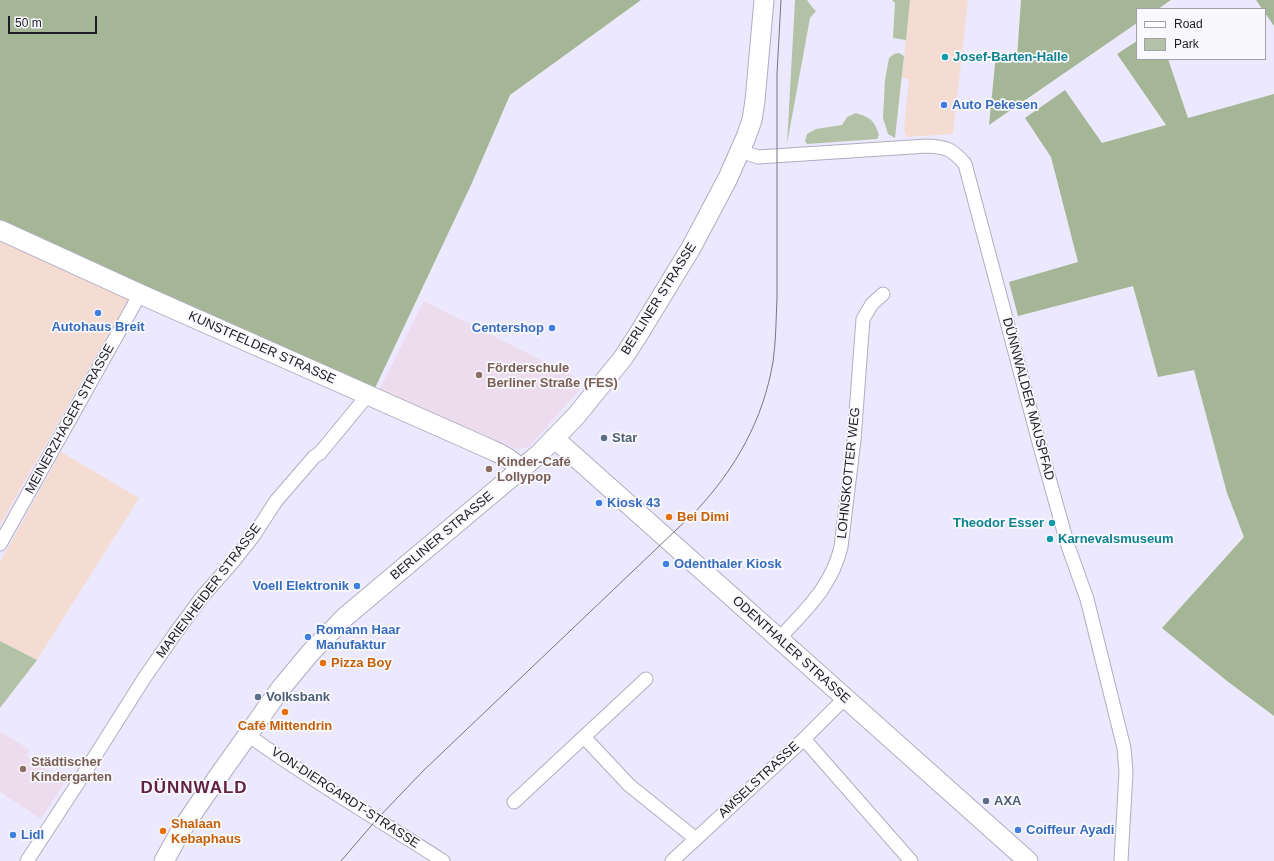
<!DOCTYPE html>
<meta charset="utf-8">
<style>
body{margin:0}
#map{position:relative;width:1274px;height:861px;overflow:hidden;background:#ece9fe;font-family:Arial,sans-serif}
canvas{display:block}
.legend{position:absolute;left:1136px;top:8px;width:130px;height:52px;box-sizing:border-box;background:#f9f9fd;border:1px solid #a1a0a6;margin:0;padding:5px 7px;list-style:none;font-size:12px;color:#1d1b23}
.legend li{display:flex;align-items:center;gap:8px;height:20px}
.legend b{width:20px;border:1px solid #a1a0a6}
.scale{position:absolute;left:8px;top:16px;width:89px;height:18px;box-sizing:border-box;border:2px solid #1d1b23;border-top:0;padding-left:5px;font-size:12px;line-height:14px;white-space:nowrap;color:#1d1b23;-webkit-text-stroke:3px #f9f9fd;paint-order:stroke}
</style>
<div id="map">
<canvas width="1274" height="861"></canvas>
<ul class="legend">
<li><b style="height:5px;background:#fff"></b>Road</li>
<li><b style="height:11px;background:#b3c2a7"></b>Park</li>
</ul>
<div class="scale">50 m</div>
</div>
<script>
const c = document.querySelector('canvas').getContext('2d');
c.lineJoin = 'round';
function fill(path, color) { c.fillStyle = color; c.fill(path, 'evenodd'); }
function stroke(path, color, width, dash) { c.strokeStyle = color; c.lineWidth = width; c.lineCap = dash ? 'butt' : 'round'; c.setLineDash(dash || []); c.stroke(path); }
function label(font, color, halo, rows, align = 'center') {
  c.font = font + ' Arial,sans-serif'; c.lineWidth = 3.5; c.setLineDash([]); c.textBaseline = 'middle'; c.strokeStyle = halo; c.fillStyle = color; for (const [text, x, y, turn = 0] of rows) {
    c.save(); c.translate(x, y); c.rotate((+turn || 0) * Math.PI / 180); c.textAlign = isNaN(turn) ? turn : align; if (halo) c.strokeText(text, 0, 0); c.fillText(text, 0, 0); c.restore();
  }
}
const commercial = new Path2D(`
 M 910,0 L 968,0 L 953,134 L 906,137 L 904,128 L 909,79 L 902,78 Z
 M 0,237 L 130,296 L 0,525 Z
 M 61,452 L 139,498 L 37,660 L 0,641 L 0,562 Z`);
const education = new Path2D(`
 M 424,301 L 577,378 L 574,382 L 581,388 L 529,447 L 517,449 L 379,390 Z
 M 0,731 L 30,750 L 26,756 L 65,782 L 41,819 L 0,792 Z`);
const green = new Path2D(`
 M 795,0 L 807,0 L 812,7 L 816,11 L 810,18 L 787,144 Z
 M 892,0 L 910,0 L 906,40 L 893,38 L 895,3 Z
 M 899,53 L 904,56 L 895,138 L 888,134 L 883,118 L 885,80 L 889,58 L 894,54 Z
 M 856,113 C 871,118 874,120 879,135 L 877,139 L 807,144 L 805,141 L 807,134 L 816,129 L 842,125 L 847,117 Z
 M 0,641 L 37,660 L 0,708 Z`);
const forest = new Path2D(`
 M 0,0 L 641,0 L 510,95 L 471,185 L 375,388 L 0,221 Z
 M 1021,0 L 1171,0 L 1158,9 L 1137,9 L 1137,23 L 989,125 L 996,54 L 1017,57 Z
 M 1256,0 L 1274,0 L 1274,26 L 1265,13 L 1265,9 L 1262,9 Z
 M 1137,41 L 1137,59 L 1168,59 L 1188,118 L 1274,94 L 1274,716 L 1227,681 L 1162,628 L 1244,537 L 1227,493 L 1194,370 L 1158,377 L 1133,286 L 1018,316 L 1009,282 L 1078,262 L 1051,157 L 1025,118 L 1065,90 L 1102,143 L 1166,125 L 1117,54 Z`);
const minor = new Path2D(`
 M 740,151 L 758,157 L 927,146 C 947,147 952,149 965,164 L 1040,446 L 1068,546 L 1087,599 L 1124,748 L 1126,772 L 1121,861
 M 0,544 L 140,294
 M 779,639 C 806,609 831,588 841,547 L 854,440 L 863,319 L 872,304 L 883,294
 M 248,735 C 310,780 378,819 443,861
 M 584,737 L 629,785 L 696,839
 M 804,739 L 911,861
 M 514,802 L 646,679
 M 27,861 L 78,783 L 145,677 L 177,631 L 202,597 L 232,563 L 254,535 L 276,501 L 314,457 L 320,453 L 362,402 L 366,394
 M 672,861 L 804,739 L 845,698`);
const secondary = new Path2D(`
 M 0,230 L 140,294 L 492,450 C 504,455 513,460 521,470
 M 554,438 L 1028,861
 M 164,861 L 180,832 L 203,798 L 281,688 L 311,652 L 345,617 L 539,454 L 576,416 L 623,358 L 638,335 L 691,248 L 728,178 L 746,137 L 752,120 L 755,101 L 764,0`);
const tram = new Path2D(`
 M 341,861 L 377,819 L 424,770 L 696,511 C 736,468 763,420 773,362 C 776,341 776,319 777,298 L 777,74 L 781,0`);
const markers = [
 [945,57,4,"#0f9aa8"],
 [944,105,4,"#3f7fe0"],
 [98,313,4,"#3f7fe0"],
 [552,328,4,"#3f7fe0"],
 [479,375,4,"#8d6e63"],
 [604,438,4,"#5c6f8a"],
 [489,469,4,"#8d6e63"],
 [599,503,4,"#3f7fe0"],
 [669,517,4,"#e8710a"],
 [1052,523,4,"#0f9aa8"],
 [1050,539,4,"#0f9aa8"],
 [666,564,4,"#3f7fe0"],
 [357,586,4,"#3f7fe0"],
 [308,637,4,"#3f7fe0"],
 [323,663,4,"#e8710a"],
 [258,697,4,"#5c6f8a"],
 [285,712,4,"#e8710a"],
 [23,769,4,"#8d6e63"],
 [986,801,4,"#5c6f8a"],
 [1018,830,4,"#3f7fe0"],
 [163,831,4,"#e8710a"],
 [13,835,4,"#3f7fe0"]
];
const cultureNames = [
 ["Josef-Barten-Halle",953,57],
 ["Theodor Esser",1044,523,"right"],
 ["Karnevalsmuseum",1058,539]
];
const shopNames = [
 ["Auto Pekesen",952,105],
 ["Autohaus Breit",98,327,"center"],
 ["Centershop",544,328,"right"],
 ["Kiosk 43",607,503],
 ["Odenthaler Kiosk",674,564],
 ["Voell Elektronik",349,586,"right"],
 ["Romann Haar",316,630],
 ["Manufaktur",316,645],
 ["Coiffeur Ayadi",1026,830],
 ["Lidl",21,835]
];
const streetNames = [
 ["BERLINER STRASSE",659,299,-58],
 ["KUNSTFELDER STRASSE",262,348,24],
 ["DÜNNWALDER MAUSPFAD",1028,399,75],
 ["MEINERZHAGER STRASSE",70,419,-61],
 ["LOHNSKOTTER WEG",849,473,-84],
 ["BERLINER STRASSE",442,536,-40],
 ["MARIENHEIDER STRASSE",209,591,-53],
 ["ODENTHALER STRASSE",791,650,42],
 ["AMSELSTRASSE",759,780,-43],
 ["VON-DIERGARDT-STRASSE",345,798,33]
];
const educationNames = [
 ["Förderschule",487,368],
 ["Berliner Straße (FES)",487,383],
 ["Kinder-Café",497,462],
 ["Lollypop",497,477],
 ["Städtischer",31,762],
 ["Kindergarten",31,777]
];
const serviceNames = [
 ["Star",612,438],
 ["Volksbank",266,697],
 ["AXA",994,801]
];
const foodNames = [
 ["Bei Dimi",677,517],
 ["Pizza Boy",331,663],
 ["Café Mittendrin",285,726,"center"],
 ["Shalaan",171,824],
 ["Kebaphaus",171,839]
];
const districtNames = [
 ["DÜNNWALD",194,788]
];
fill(commercial, '#f4dcd3');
fill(education, '#eddced');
fill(green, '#b3c2a7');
fill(forest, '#a4b696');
stroke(minor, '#b0adc1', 15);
stroke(secondary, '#b0adc1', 21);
stroke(minor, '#fff', 13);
stroke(secondary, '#fff', 19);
stroke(tram, '#777582', 1);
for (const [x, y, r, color] of markers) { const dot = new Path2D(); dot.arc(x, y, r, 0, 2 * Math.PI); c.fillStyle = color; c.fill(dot); stroke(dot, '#f9f9fd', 1.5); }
label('bold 13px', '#0d838f', '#f9f9fd', cultureNames, 'left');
label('bold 13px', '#366cbe', '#f9f9fd', shopNames, 'left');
label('13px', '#1d1b23', '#f9f9fd', streetNames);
label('bold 13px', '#785e54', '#f9f9fd', educationNames, 'left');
label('bold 13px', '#4e5e75', '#f9f9fd', serviceNames, 'left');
label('bold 13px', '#c56008', '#f9f9fd', foodNames, 'left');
c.letterSpacing = '1px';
label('bold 17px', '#622343', '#f9f9fd', districtNames);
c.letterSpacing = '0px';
</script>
